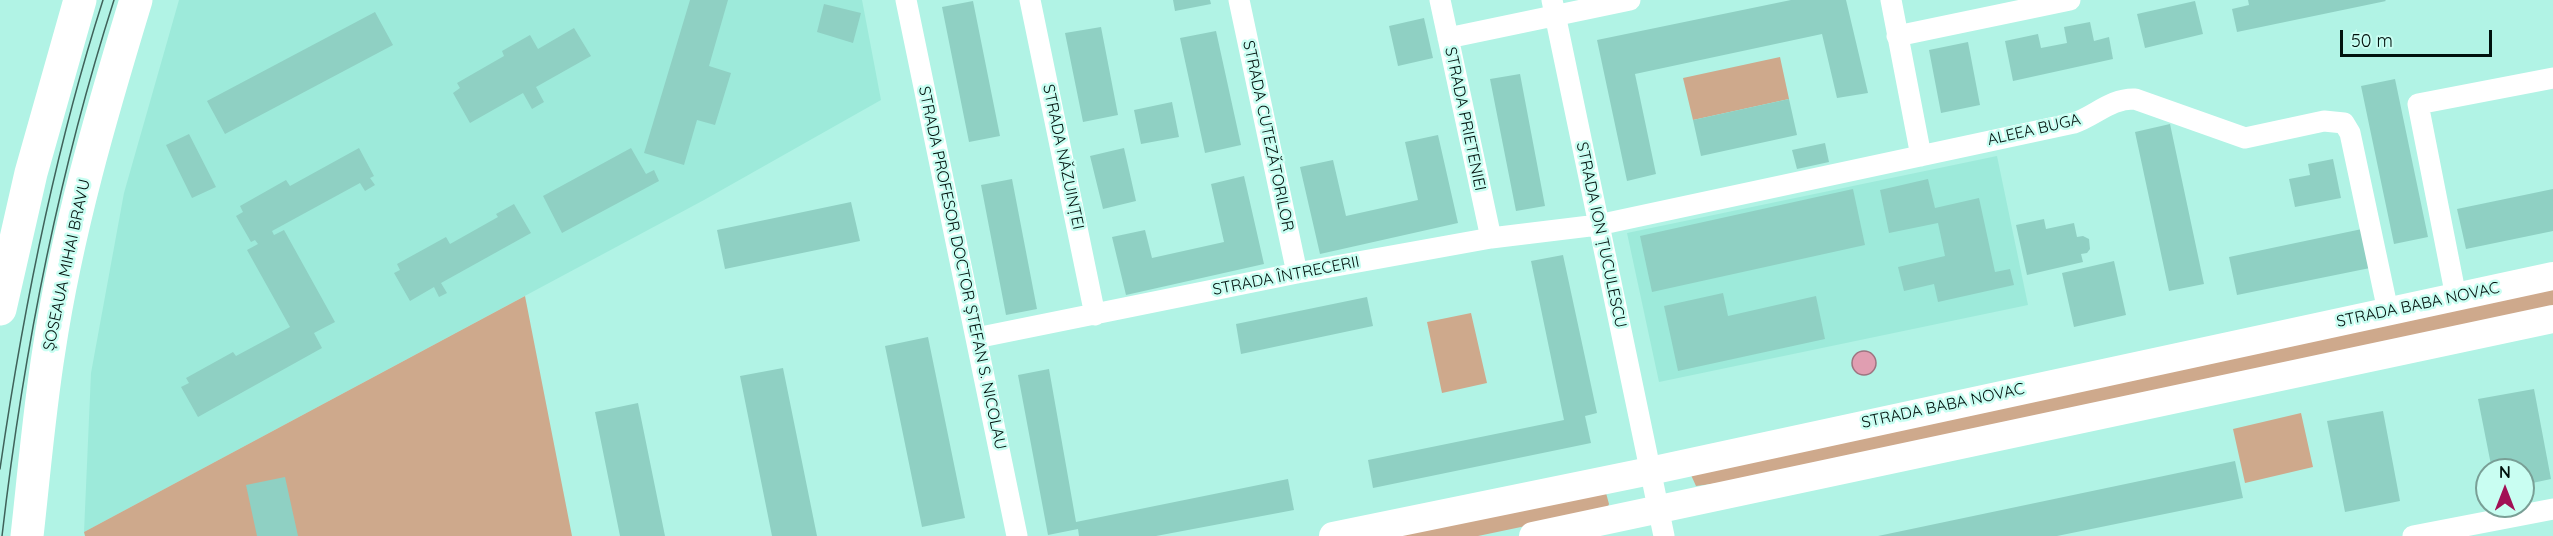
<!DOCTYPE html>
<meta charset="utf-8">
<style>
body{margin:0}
#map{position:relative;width:2553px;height:536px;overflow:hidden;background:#b1f3e5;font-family:Quicksand,sans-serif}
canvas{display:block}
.north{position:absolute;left:2475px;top:458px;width:60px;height:60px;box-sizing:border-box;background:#c9fef2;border:2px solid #799f96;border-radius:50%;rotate:0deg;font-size:16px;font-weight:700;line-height:24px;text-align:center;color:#00110d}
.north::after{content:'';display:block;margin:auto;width:21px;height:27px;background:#a21055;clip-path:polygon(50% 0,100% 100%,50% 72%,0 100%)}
.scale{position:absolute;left:2340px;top:30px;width:152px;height:27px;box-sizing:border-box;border:3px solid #00110d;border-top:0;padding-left:8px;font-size:18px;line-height:21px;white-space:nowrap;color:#00110d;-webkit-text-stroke:4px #c9fef2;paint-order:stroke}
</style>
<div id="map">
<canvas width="2553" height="536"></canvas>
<div class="north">N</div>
<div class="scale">50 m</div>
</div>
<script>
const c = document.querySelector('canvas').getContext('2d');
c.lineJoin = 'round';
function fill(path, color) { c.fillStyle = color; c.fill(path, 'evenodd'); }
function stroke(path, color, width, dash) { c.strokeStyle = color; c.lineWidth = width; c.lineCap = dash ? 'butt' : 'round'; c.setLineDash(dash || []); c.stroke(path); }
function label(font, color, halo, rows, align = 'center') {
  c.font = font + ' Quicksand,sans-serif'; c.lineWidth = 5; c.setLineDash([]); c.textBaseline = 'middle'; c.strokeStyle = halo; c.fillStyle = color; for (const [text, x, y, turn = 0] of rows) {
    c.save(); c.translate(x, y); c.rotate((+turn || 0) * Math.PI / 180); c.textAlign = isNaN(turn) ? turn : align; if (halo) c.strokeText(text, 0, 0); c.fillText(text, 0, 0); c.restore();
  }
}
const built = new Path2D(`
 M 179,0 L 862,0 L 881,100 L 704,200 L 84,532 L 91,373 L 124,193 Z
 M 1997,156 L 2028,305 L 1659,382 L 1627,233 Z`);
const green = new Path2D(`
 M 1780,57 L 1789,99 L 1693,120 L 1683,78 Z
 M 2553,286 L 2553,307 L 1719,483 L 1696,486 L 1691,475 Z
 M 525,296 L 572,536 L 85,536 L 84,532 Z
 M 1471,313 L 1487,383 L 1442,393 L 1427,322 Z
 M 2301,413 L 2313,467 L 2245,483 L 2233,429 Z
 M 1606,493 L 1609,504 L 1607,509 L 1478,536 L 1383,536 Z`);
const water = new Path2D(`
 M1852 363a12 12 0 1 1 24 0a12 12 0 1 1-24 0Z`);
const building = new Path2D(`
 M 690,0 L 728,0 L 709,66 L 731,73 L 715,125 L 697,120 L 684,165 L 644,153 Z
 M 1173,0 L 1210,0 L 1211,4 L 1175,11 Z
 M 1791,0 L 1846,0 L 1868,93 L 1837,98 L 1822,34 L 1635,74 L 1656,174 L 1627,181 L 1597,40 Z
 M 2248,0 L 2385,0 L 2386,1 L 2237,32 L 2232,9 L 2249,5 Z
 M 973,1 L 1000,136 L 969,142 L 942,7 Z
 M 2195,1 L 2203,34 L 2145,48 L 2137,14 Z
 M 824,4 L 861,13 L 853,43 L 817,32 Z
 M 375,12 L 393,45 L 225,134 L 207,101 Z
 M 1424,18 L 1433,58 L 1398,66 L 1389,26 Z
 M 2090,22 L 2094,41 L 2109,37 L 2113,59 L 2013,81 L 2005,41 L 2038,34 L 2041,48 L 2067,43 L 2064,27 Z
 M 1101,27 L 1118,115 L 1083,122 L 1065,33 Z
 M 574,28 L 591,56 L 536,87 L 544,102 L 532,109 L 523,93 L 470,123 L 453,93 L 460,88 L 457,83 L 504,56 L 502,51 L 530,35 L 538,49 Z
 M 1216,31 L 1241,145 L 1205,153 L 1180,38 Z
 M 1968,42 L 1980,105 L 1941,113 L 1929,50 Z
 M 1520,74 L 1545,206 L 1516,211 L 1490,79 Z
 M 2395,79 L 2428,237 L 2394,244 L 2361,86 Z
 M 1789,99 L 1797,135 L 1701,156 L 1693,120 Z
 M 1172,102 L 1179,137 L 1141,144 L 1134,110 Z
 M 2170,124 L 2204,284 L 2169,291 L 2135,132 Z
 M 189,134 L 216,187 L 192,198 L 166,145 Z
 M 1438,135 L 1458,223 L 1320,254 L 1300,167 L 1333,160 L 1346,216 L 1418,200 L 1405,142 Z
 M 1825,143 L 1829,162 L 1797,169 L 1792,150 Z
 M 359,148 L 374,176 L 370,178 L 375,185 L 365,191 L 360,183 L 272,231 L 274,235 L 284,230 L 335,322 L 314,333 L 322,348 L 198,417 L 181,387 L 189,383 L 186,378 L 233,352 L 236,356 L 290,327 L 247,250 L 258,244 L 255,240 L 251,242 L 236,216 L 243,212 L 240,206 L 286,180 L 290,186 Z
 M 631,148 L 646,174 L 654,170 L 659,181 L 562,233 L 543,196 Z
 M 1124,148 L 1136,201 L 1103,209 L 1090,156 Z
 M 2333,159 L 2341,198 L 2295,207 L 2289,179 L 2310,175 L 2308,164 Z
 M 1244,176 L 1264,264 L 1126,295 L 1112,237 L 1145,230 L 1152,258 L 1224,242 L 1211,184 Z
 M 1012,179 L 1037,309 L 1006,315 L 981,185 Z
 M 1928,179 L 1935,208 L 1979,198 L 1995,272 L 2010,269 L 2014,285 L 1938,302 L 1934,284 L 1904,291 L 1898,267 L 1945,256 L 1938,223 L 1889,233 L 1880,190 Z
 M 1853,189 L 1865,245 L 1652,292 L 1640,236 Z
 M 2553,189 L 2553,231 L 2466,249 L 2457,209 Z
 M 851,202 L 860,241 L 725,269 L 717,230 Z
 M 514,204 L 531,233 L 441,283 L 447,293 L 439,297 L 434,287 L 410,301 L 394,273 L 400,270 L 397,264 L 446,237 L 450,244 L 498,217 L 496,214 Z
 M 2044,219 L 2046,229 L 2074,223 L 2077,237 L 2083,236 L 2089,239 L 2090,249 L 2087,253 L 2081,254 L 2083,262 L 2027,275 L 2016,225 Z
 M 2362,229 L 2370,268 L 2237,295 L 2229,257 Z
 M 1563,255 L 1597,413 L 1585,416 L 1591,443 L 1373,488 L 1368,460 L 1564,420 L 1531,261 Z
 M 2114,261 L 2126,315 L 2074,327 L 2062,273 Z
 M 1723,293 L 1728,316 L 1816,296 L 1825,339 L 1678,371 L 1664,306 Z
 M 1367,297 L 1373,326 L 1241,354 L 1236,324 Z
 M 928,337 L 965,518 L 922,527 L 885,346 Z
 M 783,368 L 817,536 L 772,536 L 740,376 Z
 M 1049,369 L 1076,522 L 1288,479 L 1294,510 L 1156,536 L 1079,536 L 1078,529 L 1048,535 L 1018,375 Z
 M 2534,389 L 2551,479 L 2523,485 L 2523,470 L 2492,470 L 2478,399 Z
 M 638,403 L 665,536 L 620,536 L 595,412 Z
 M 2383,411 L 2400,501 L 2345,512 L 2327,421 Z
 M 2235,461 L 2243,498 L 2057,536 L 1878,536 Z
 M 285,477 L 298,536 L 257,536 L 246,485 Z`);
const street = new Path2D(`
 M 906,0 L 1017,536
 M 1030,0 L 1095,315
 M 1239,0 L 1297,273
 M 1440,0 L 1491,238
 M 1552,0 L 1664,536
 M 1891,0 L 1921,156
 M 1897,36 L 2070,0
 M 1448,38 L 1630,0
 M 2456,297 L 2418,104 L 2553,78
 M 976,338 L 1297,273 L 1491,238 L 1598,225 L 2074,123 C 2095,116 2111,98 2135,99 L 2245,138 L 2324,121 L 2344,123 L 2350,133 L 2388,311
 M 2413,536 L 2553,509`);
const secondary = new Path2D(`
 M 1333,536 L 1650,471 L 2553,276
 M 1533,536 L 2553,319`);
const primary = new Path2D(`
 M 0,309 L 31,173 L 80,0
 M 27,536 C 34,474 39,412 49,350 C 67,231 101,115 136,0`);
const tram = new Path2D(`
 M 0,469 C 23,310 54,153 103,0
 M 2,536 C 23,354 58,175 114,0`);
const streetNames = [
 ["STRADA PRIETENIEI",1465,119,78],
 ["ALEEA BUGA",2034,130,-13],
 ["STRADA CUTEZĂTORILOR",1268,136,78],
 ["STRADA NĂZUINȚEI",1063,157,78],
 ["STRADA ION ȚUCULESCU",1601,235,78],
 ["ȘOSEAUA MIHAI BRAVU",67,265,-78],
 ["STRADA PROFESOR DOCTOR ȘTEFAN S. NICOLAU",962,268,78],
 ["STRADA ÎNTRECERII",1286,276,-11],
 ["STRADA BABA NOVAC",2418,305,-12],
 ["STRADA BABA NOVAC",1943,406,-12]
];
fill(built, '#9deada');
fill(green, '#cea98c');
fill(water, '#e09eb1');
stroke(water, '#9d7480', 1.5);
fill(building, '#8fd0c3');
stroke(street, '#fff', 21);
stroke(secondary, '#fff', 28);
stroke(primary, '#fff', 33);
stroke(tram, '#3f625a', 1.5);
label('16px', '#00110d', '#c9fef2', streetNames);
</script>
